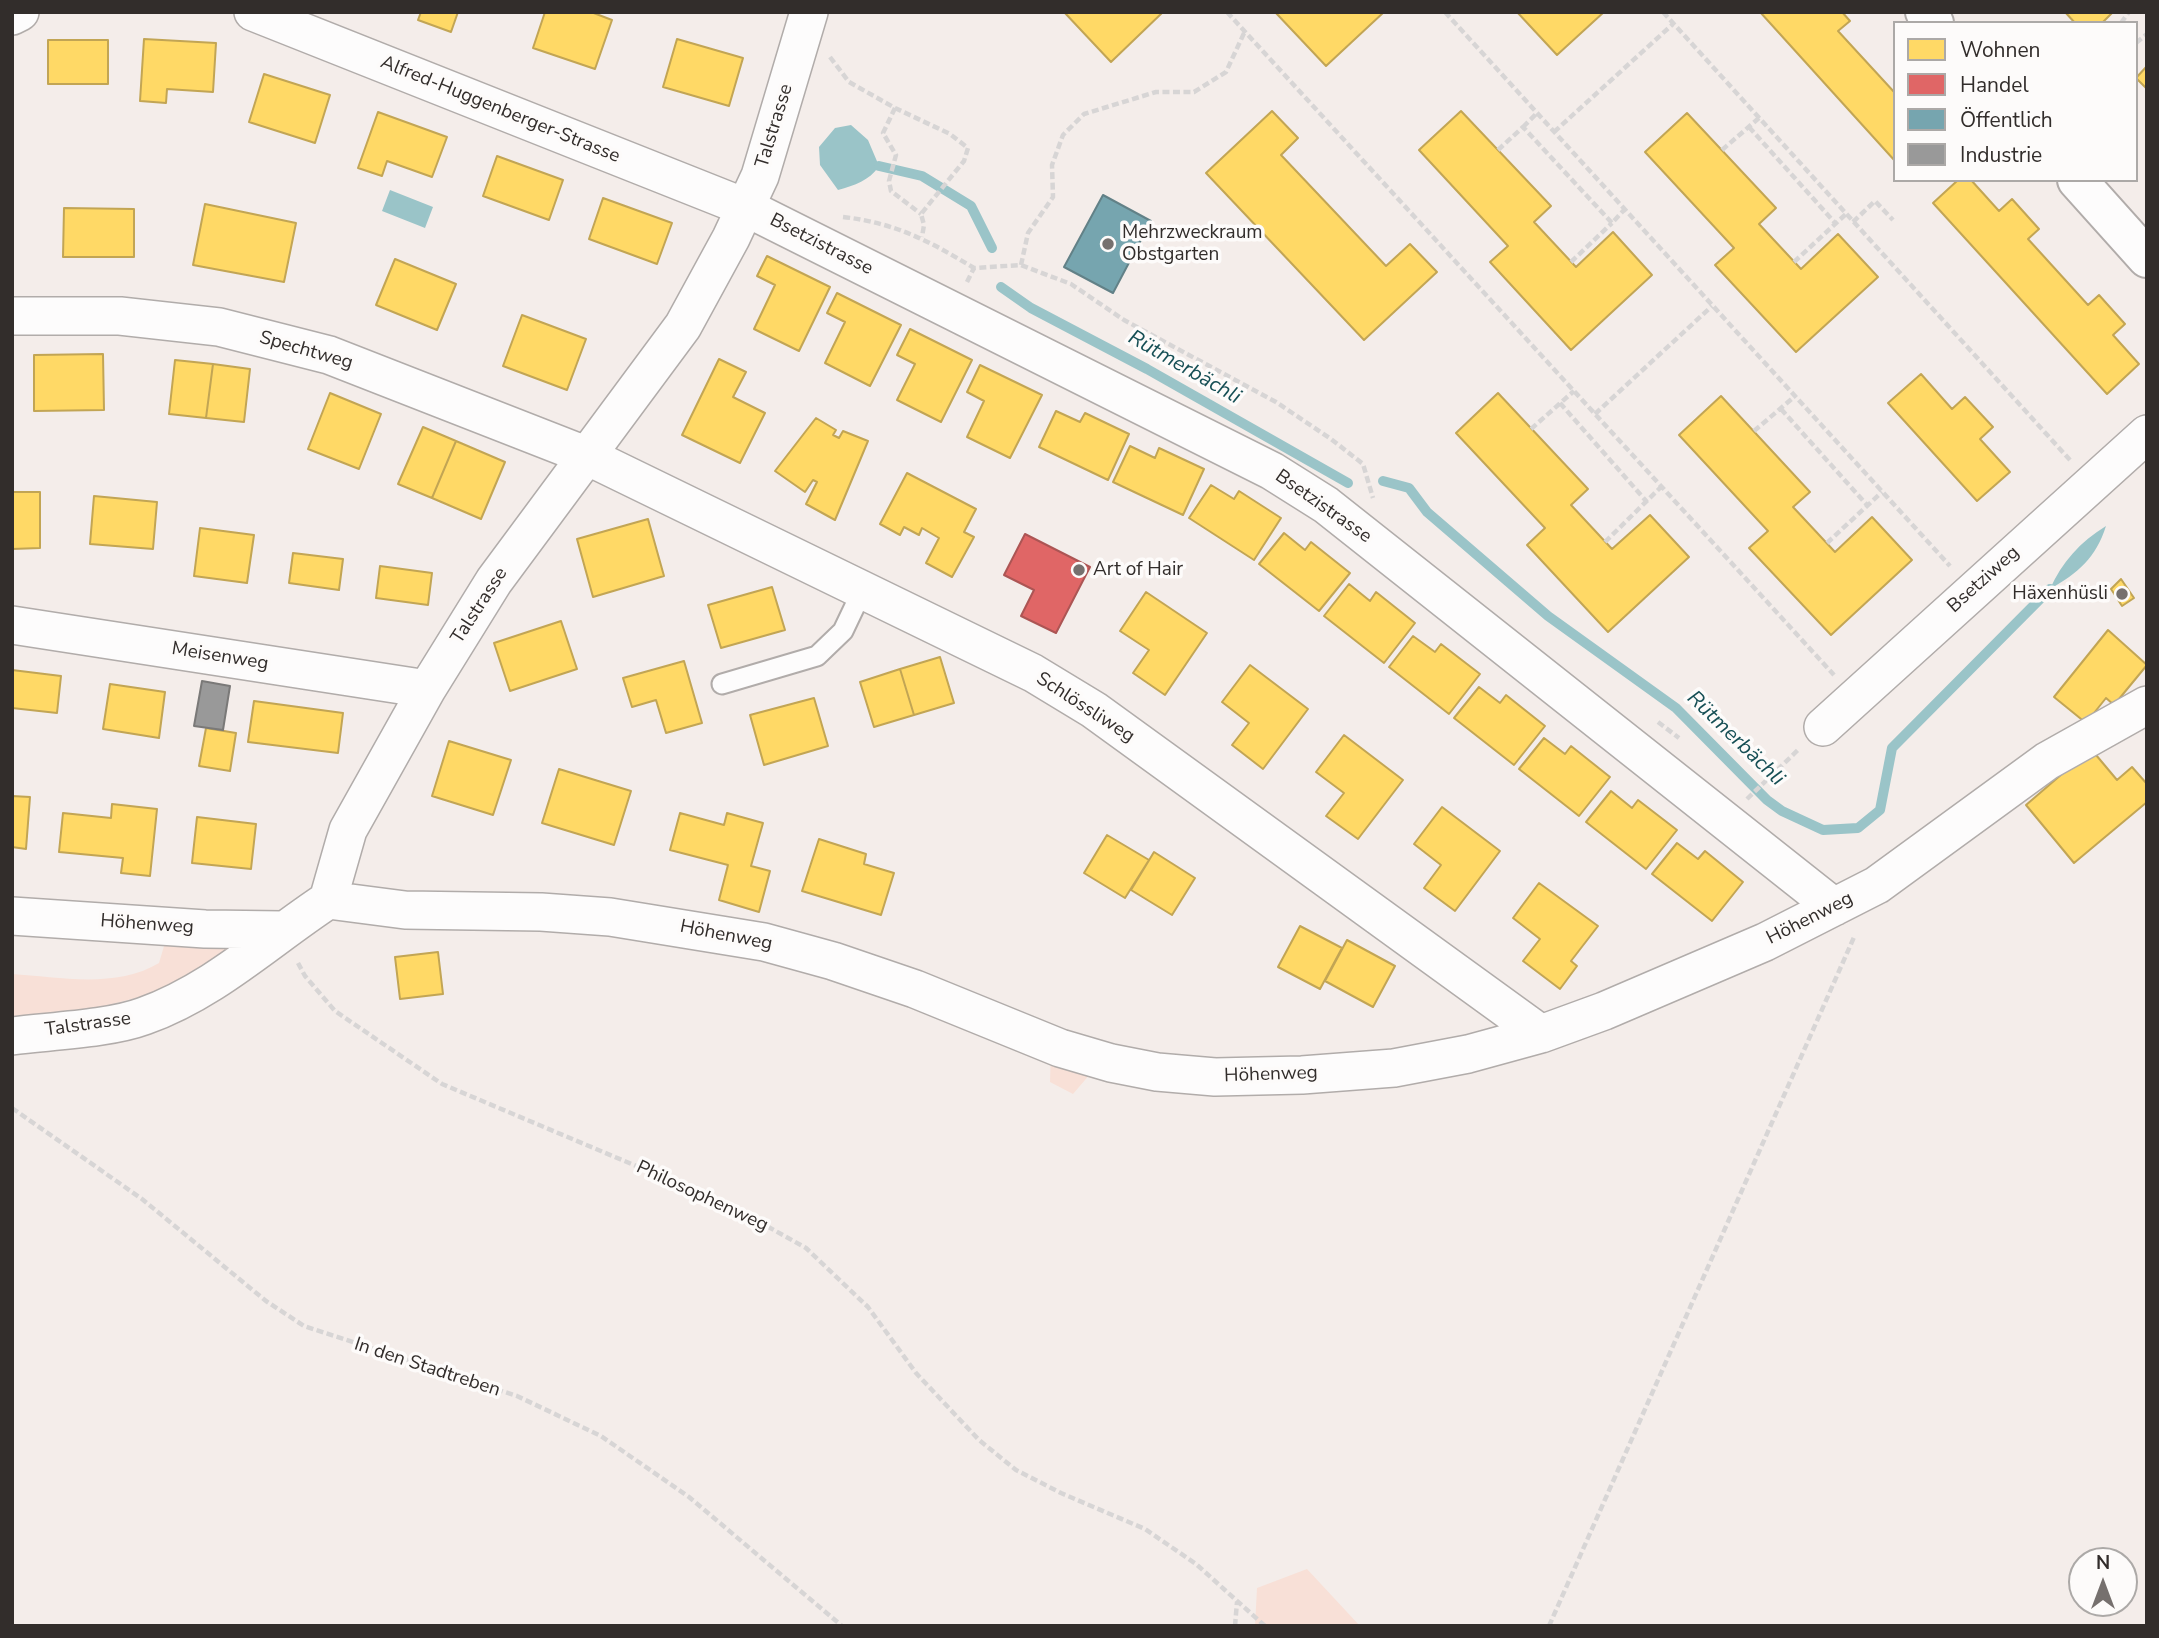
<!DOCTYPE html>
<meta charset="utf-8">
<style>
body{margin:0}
#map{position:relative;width:2159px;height:1638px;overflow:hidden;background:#f4edea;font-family:"Nunito Sans",sans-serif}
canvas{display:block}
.frame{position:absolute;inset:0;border:14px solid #322d2b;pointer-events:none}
.legend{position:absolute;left:1893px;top:21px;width:245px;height:161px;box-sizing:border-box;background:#fdfbfa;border:2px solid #aca9a7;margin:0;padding:9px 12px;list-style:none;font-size:21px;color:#322d2b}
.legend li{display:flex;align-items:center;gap:14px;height:35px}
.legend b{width:35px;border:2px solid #aca9a7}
.north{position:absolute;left:2068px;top:1547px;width:70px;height:70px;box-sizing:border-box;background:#fdfbfa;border:2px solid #aca9a7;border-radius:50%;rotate:0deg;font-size:19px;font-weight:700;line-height:28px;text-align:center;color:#322d2b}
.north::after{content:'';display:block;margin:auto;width:24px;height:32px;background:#76706e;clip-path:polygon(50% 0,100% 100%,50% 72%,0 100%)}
</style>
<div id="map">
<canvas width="2159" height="1638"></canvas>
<div class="frame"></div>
<ul class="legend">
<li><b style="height:19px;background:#ffd966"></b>Wohnen</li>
<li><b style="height:19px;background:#e06666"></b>Handel</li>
<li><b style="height:19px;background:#76a5af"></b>Öffentlich</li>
<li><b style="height:19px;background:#999"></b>Industrie</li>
</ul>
<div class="north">N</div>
</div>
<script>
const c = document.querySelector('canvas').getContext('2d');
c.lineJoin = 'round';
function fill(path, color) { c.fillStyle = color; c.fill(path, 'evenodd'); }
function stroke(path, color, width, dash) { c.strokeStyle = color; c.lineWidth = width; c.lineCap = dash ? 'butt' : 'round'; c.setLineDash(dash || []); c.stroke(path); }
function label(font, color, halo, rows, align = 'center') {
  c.font = font + ' "Nunito Sans",sans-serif'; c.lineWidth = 7; c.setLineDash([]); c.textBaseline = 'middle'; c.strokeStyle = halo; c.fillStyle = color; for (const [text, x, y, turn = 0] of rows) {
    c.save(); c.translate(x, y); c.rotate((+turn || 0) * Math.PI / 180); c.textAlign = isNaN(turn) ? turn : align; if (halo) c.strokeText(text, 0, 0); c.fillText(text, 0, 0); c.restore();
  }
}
const green = new Path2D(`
 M 167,936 L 253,938 L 162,991 L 90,1010 L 12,1019 L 12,974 C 59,977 116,989 159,963 Z
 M 1051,1051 L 1097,1066 L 1073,1094 L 1050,1082 Z
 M 1307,1569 L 1360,1626 L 1255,1626 L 1257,1588 Z`);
const water = new Path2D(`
 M 851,125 L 868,140 L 879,166 C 869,181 855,185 838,190 L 820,165 L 819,147 L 835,128 Z
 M 390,190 L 433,207 L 425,228 L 382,211 Z
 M 2106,526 C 2096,558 2078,573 2050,589 C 2062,562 2080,542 2106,526 Z`);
const homes = new Path2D(`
 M 421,12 L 458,12 L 451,32 L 418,20 Z
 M 545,12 L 591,12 L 612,20 L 595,69 L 533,48 Z
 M 1064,12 L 1163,12 L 1111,62 Z
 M 1275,12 L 1384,12 L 1326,66 Z
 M 1517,12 L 1604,12 L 1557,55 Z
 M 1760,12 L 1842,12 L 1850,21 L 1838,31 L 1895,93 L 1895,161 Z
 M 2065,12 L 2113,12 L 2102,23 L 2075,23 Z
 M 144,39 L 216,43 L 213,92 L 167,89 L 166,103 L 140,101 Z
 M 677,39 L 743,58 L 729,106 L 663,87 Z
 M 48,40 L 108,40 L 108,84 L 48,84 Z
 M 2147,66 L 2147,89 L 2136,78 Z
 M 264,74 L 330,95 L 315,143 L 249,122 Z
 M 1272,111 L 1298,138 L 1281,155 L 1386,266 L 1410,244 L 1437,272 L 1364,340 L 1206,173 Z
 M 1461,111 L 1551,206 L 1534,222 L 1576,267 L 1613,232 L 1652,275 L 1571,350 L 1490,262 L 1508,246 L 1419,150 Z
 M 378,112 L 447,137 L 432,177 L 387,161 L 382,176 L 358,168 Z
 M 1687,113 L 1776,208 L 1759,224 L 1801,269 L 1838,234 L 1878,277 L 1796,352 L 1715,265 L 1734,248 L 1645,152 Z
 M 497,156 L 563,180 L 549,220 L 483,196 Z
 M 1958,180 L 1971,180 L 1999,211 L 2012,199 L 2039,229 L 2028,239 L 2088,305 L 2099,295 L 2125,324 L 2113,335 L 2139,364 L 2107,394 L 1933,203 Z
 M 603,198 L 672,223 L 657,264 L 589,239 Z
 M 205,204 L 296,223 L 284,282 L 193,265 Z
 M 64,208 L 134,209 L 134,257 L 63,257 Z
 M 767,256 L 830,287 L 799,351 L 754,329 L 775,285 L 757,276 Z
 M 395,259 L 456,284 L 437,330 L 376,305 Z
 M 837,293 L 901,325 L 870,386 L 825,363 L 845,322 L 827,313 Z
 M 522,315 L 586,339 L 567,390 L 503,366 Z
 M 910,329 L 972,360 L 941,422 L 897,400 L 915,364 L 897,355 Z
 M 103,354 L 104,410 L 34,411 L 34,355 Z
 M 719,359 L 746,372 L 733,397 L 765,413 L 740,463 L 682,435 Z
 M 175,360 L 213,364 L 206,418 L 169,414 Z
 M 213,364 L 250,369 L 244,422 L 206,418 Z
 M 980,365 L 1042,395 L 1010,458 L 967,437 L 984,401 L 967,392 Z
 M 1921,374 L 1952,409 L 1965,397 L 1993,427 L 1980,439 L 2010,472 L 1977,501 L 1888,403 Z
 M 330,393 L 381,414 L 359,469 L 308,449 Z
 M 1498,393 L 1588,489 L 1571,505 L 1612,549 L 1650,515 L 1689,557 L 1608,632 L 1527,545 L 1545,528 L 1456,433 Z
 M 1721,396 L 1810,492 L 1793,507 L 1835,552 L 1872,517 L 1912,560 L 1831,635 L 1749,548 L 1768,531 L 1679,435 Z
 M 1056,411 L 1080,422 L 1085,413 L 1129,434 L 1108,480 L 1039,447 Z
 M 816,418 L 836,430 L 833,435 L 839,438 L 843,431 L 868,441 L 835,520 L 806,504 L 817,482 L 813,480 L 805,492 L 775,471 Z
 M 423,427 L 456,441 L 432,498 L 398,484 Z
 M 456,441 L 505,462 L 481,519 L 432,498 Z
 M 1130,446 L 1155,458 L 1159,448 L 1204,469 L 1183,515 L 1113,482 Z
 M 907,473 L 976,509 L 964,532 L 974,537 L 952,577 L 926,563 L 939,538 L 922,528 L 919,535 L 904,527 L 900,535 L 880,524 Z
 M 1211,485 L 1234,499 L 1239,491 L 1281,518 L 1254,560 L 1189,518 Z
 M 12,492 L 40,492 L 40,548 L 12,549 Z
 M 94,496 L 157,502 L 153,549 L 90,544 Z
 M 648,519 L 664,576 L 593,597 L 577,539 Z
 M 200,528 L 254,535 L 247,583 L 194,576 Z
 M 1284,533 L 1305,550 L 1311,542 L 1350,573 L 1319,611 L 1259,564 Z
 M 293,553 L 343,559 L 339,590 L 289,583 Z
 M 380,566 L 432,573 L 428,605 L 376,598 Z
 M 2121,579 L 2134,598 L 2122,606 L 2111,589 Z
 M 1349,584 L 1370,601 L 1376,592 L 1415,623 L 1384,663 L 1324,616 Z
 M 772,587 L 785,630 L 721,648 L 708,605 Z
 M 1146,592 L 1207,633 L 1165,695 L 1133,673 L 1149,650 L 1120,631 Z
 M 561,621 L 577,669 L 510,691 L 494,643 Z
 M 2108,630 L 2147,665 L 2114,705 L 2106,698 L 2086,723 L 2054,697 Z
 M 1413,636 L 1435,652 L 1441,644 L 1480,674 L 1449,714 L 1389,667 Z
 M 940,657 L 954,703 L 914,715 L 900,669 Z
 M 684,661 L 702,723 L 666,733 L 656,700 L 632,707 L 623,678 Z
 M 1250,665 L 1308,709 L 1263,769 L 1232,745 L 1249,723 L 1222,702 Z
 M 900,669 L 914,715 L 874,727 L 860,682 Z
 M 12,670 L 61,676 L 57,713 L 12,708 Z
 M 110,684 L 165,692 L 159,738 L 103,729 Z
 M 1479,687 L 1500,703 L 1506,695 L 1545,726 L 1514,765 L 1454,718 Z
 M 814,698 L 828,746 L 764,765 L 750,715 Z
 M 254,701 L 343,713 L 338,753 L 248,742 Z
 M 206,728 L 236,733 L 230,771 L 199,766 Z
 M 1344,735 L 1403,780 L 1358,839 L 1326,816 L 1344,793 L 1316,772 Z
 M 1544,738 L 1565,754 L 1571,746 L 1610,777 L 1579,816 L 1519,769 Z
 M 449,741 L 511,760 L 493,815 L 432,796 Z
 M 2091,749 L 2117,780 L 2132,767 L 2147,784 L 2147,802 L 2074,863 L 2026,805 Z
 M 559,769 L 631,791 L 614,845 L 542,823 Z
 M 1611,791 L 1632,808 L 1638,800 L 1677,830 L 1646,869 L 1586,822 Z
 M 12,796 L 30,797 L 26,849 L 12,847 Z
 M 112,804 L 157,809 L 150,876 L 121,873 L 123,858 L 59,852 L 63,813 L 111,818 Z
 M 1442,807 L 1500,851 L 1455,911 L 1424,888 L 1441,865 L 1414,844 Z
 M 680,813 L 724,825 L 727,813 L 763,823 L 751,866 L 770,871 L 759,912 L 719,900 L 728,865 L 670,850 Z
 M 197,817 L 256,824 L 251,869 L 192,863 Z
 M 1107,835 L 1149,860 L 1125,898 L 1084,873 Z
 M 819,839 L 866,854 L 864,864 L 894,873 L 881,915 L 802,891 Z
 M 1677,843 L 1698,859 L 1705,851 L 1743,882 L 1712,921 L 1652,874 Z
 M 1154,852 L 1195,878 L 1172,915 L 1131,890 Z
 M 1539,883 L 1598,926 L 1571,961 L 1577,966 L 1560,989 L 1523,961 L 1540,939 L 1513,918 Z
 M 1300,926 L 1342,948 L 1320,989 L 1278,967 Z
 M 1347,940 L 1395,966 L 1373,1007 L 1325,981 Z
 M 438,952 L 443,994 L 400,999 L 395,957 Z`);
const shops = new Path2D(`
 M 1025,534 L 1090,567 L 1056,633 L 1021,616 L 1034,590 L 1004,575 Z`);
const public = new Path2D(`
 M 1103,195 L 1151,221 L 1113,293 L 1064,267 Z`);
const industry = new Path2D(`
 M 202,681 L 230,686 L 223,730 L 194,726 Z`);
const stream = new Path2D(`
 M 879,166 L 922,176 L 971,206 L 992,248
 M 1001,287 L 1031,308 L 1147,369 L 1348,483
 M 1383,481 L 1409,488 L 1427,512 L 1548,616 L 1676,708 L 1767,800 L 1782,811 L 1823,830 L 1858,828 L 1880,810 L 1892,748 L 2050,589`);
const path = new Path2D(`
 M 1227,12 L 1834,675
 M 1445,12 L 1950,566
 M 1663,12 L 2070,460
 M 2121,23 L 2129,12
 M 2136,43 L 2147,34
 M 830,57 L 849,82 L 895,108 L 950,134 L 968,148 L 964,161 L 921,214 L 924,225 L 922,237
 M 895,108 L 883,133 L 896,155 L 889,181 L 891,191 L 921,214
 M 1523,127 L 1536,114
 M 1749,127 L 1836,224
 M 1554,132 L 1673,24
 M 1498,150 L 1523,127 L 1612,223 L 1624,210
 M 1722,150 L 1759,118
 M 843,217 C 896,223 929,241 974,268
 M 1853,222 L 1875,201 L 1893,220
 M 1571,262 L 1612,223
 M 1794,262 L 1846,214
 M 1021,265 L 1028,233 L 1053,197 L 1052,165 L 1063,135 L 1084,114 L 1156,92 L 1194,92 L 1226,72 L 1245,31
 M 967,282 L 974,268 L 1021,265 L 1071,284 L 1124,320 L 1276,402 L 1331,439 L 1363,464 L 1373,498
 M 1560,403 L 1647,502
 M 1781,409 L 1867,505
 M 1595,414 L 1712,306
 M 1531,429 L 1574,391
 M 1754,431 L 1794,397
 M 1605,542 L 1662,486
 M 1827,543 L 1882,492
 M 1658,722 L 1679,738
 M 1747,799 L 1799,749
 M 298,963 L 305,976 L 335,1011 L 442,1084 L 731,1206 L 806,1248 L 868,1307 L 916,1373 L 979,1440 L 1016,1470 L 1061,1493 L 1145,1529 L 1196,1564 L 1265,1626
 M 12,1108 L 142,1199 L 266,1301 L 304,1326 L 517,1396 L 601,1436 L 689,1497 L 842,1626
 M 1235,1626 L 1237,1602
 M 1549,1626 L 1855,935`);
const service = new Path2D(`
 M 722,684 L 817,656 L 843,631 L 863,589`);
const minor = new Path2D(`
 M 253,12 L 747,208 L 1272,471 L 1326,505 L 1834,907
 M 12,16 L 20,12
 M 12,316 L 120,316 L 219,327 L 329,355 L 585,455 L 1033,673 L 1094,710 L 1541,1034
 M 12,625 L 427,689
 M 1823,727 L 2147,434
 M 328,900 L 405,910 L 541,912 L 610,917 L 764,942 L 833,961 L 915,989 L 1060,1048 L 1111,1063 L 1157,1072 L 1215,1077 L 1302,1075 L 1394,1068 L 1468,1054 L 1541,1034 L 1604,1011 L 1765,942 L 1877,885 L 2047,761 L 2147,705
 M 12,916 L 205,929 L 283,930
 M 12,1036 C 51,1031 109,1029 144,1016 C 214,991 267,940 328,900 L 348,830 L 427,689 L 494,581 L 683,326 L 731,238 L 760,176 L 809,12`);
const tertiary = new Path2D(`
 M 1925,12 L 1934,23
 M 2077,180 L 2147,258`);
const markers = [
 [1108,244,7,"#76706e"],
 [1079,570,7,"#76706e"],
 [2122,594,7,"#76706e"]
];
const streetNames = [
 ["Alfred-Huggenberger-Strasse",500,110,22],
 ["Talstrasse",775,126,-73],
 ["Bsetzistrasse",821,245,27],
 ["Spechtweg",306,351,16],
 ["Bsetzistrasse",1323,507,35],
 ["Bsetziweg",1984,580,-42],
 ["Talstrasse",480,606,-57],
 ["Meisenweg",220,657,9],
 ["Schlössliweg",1085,708,33],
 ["Höhenweg",1810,919,-27],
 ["Höhenweg",147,925,4],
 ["Höhenweg",726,936,11],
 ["Talstrasse",88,1025,-8],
 ["Höhenweg",1271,1075,-2],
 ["Philosophenweg",702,1197,25],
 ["In den Stadtreben",427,1368,18]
];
const poiNames = [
 ["Mehrzweckraum",1122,233],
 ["Obstgarten",1122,255],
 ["Art of Hair",1093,570],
 ["Häxenhüsli",2108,594,"right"]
];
const waterNames = [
 ["Rütmerbächli",1184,368,30],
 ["Rütmerbächli",1735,739,44]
];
fill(green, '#f8e0d7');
fill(water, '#9ac4c8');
fill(homes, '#ffd966');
stroke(homes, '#c2a554', 2);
fill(shops, '#e06666');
stroke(shops, '#ac5554', 2);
fill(public, '#76a5af');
stroke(public, '#628187', 2);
fill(industry, '#999');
stroke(industry, '#7a7978', 2);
stroke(stream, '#9ac4c8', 10);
stroke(service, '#b1acaa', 23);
stroke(minor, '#b1acaa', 40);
stroke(tertiary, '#b1acaa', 42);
stroke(path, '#d7d5d5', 4.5, [7, 3.5]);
stroke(service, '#fdfcfc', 19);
stroke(minor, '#fdfcfc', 37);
stroke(tertiary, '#fdfcfc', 38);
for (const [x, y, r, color] of markers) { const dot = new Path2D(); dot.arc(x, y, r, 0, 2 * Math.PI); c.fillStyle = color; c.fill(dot); stroke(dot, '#fdfbfa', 2.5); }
label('19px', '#322d2b', '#fdfbfa', streetNames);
label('19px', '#322d2b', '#fdfbfa', poiNames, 'left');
label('italic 21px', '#164f55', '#fdfbfa', waterNames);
</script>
